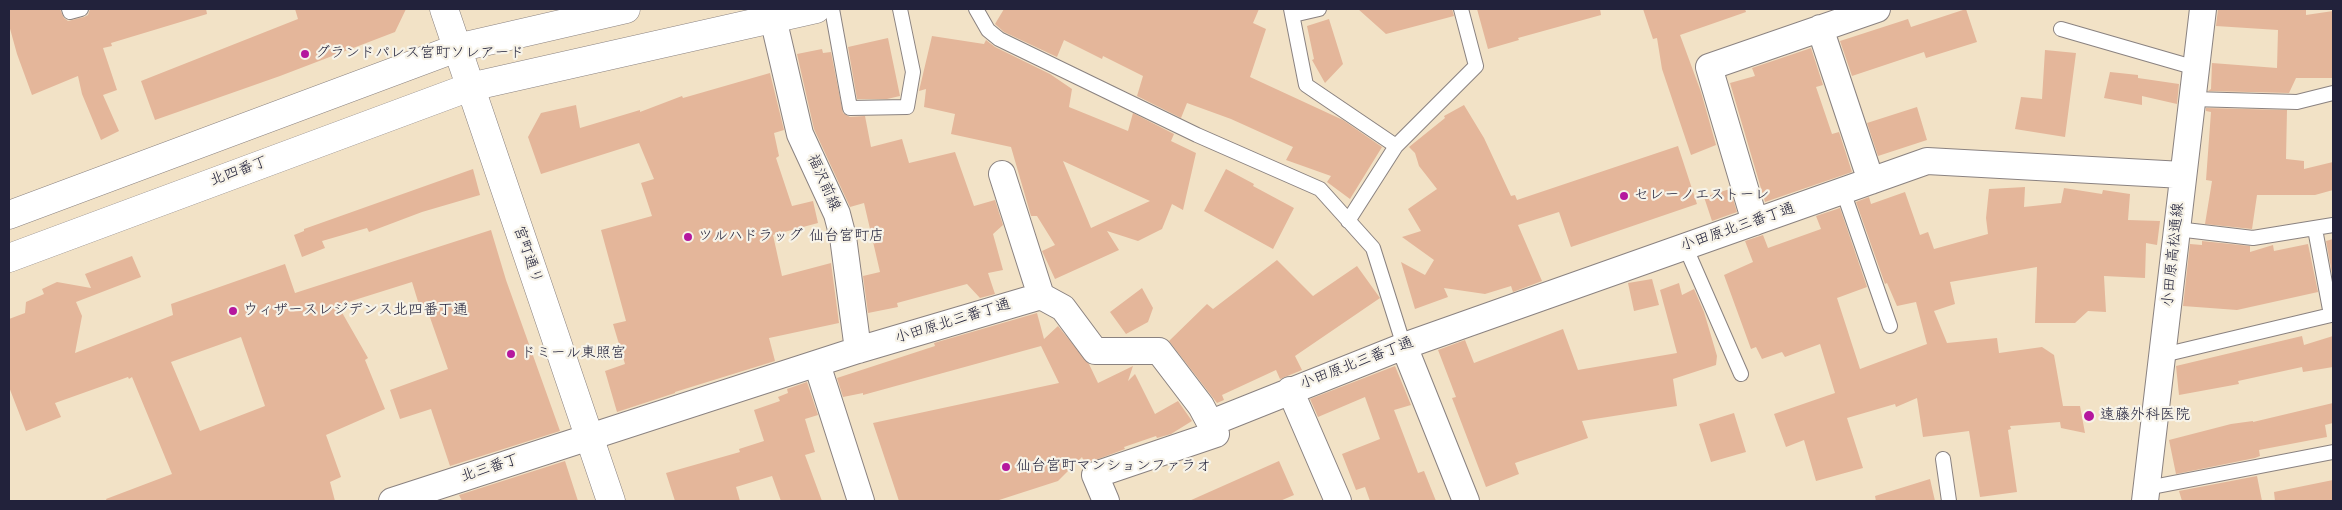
<!DOCTYPE html>
<meta charset="utf-8">
<style>
body{margin:0}
#map{position:relative;width:2342px;height:510px;overflow:hidden;background:#f2e2c6;font-family:"Architects Daughter",sans-serif}
canvas{display:block}
.frame{position:absolute;inset:0;border:10px solid #22223b;pointer-events:none}
</style>
<div id="map">
<canvas width="2342" height="510"></canvas>
<div class="frame"></div>
</div>
<script>
const c = document.querySelector('canvas').getContext('2d');
c.lineJoin = 'round';
function fill(path, color) { c.fillStyle = color; c.fill(path, 'evenodd'); }
function stroke(path, color, width, dash) { c.strokeStyle = color; c.lineWidth = width; c.lineCap = dash ? 'butt' : 'round'; c.setLineDash(dash || []); c.stroke(path); }
function label(font, color, halo, rows, align = 'center') {
  c.font = font + ' "Architects Daughter","Klee One",sans-serif'; c.lineWidth = 4.5; c.setLineDash([]); c.textBaseline = 'middle'; c.strokeStyle = halo; c.fillStyle = color; for (const [text, x, y, turn = 0] of rows) {
    c.save(); c.translate(x, y); c.rotate((+turn || 0) * Math.PI / 180); c.textAlign = isNaN(turn) ? turn : align; if (halo) c.strokeText(text, 0, 0); c.fillText(text, 0, 0); c.restore();
  }
}
const building = new Path2D(`
 M 9,9 L 60,9 L 64,18 L 68,21 L 84,17 L 88,15 L 90,9 L 206,9 L 207,14 L 111,43 L 112,46 L 103,48 L 117,90 L 103,95 L 119,131 L 101,140 L 82,94 L 78,76 L 32,95 L 17,54 L 9,25 Z
 M 295,9 L 406,9 L 395,32 L 280,76 L 155,120 L 141,81 L 298,19 Z
 M 1004,9 L 1259,9 L 1253,23 L 1266,29 L 1250,77 L 1343,120 L 1382,147 L 1350,199 L 1327,182 L 1331,176 L 1286,160 L 1293,147 L 1231,119 L 1187,103 L 1181,118 L 1137,96 L 1143,76 L 1103,56 L 1102,59 L 1064,40 L 1057,57 L 1004,32 L 995,24 Z
 M 1358,9 L 1452,9 L 1454,16 L 1386,34 Z
 M 1477,9 L 1600,9 L 1601,15 L 1518,38 L 1519,40 L 1488,49 Z
 M 1643,9 L 1745,9 L 1746,12 L 1680,35 L 1701,92 L 1716,145 L 1691,155 L 1662,69 L 1657,38 L 1653,39 Z
 M 1966,9 L 1977,42 L 1926,58 L 1924,52 L 1852,76 L 1840,41 L 1908,19 L 1911,27 Z
 M 2218,9 L 2306,9 L 2306,15 L 2333,11 L 2333,78 L 2296,78 L 2289,93 L 2208,91 L 2211,89 L 2212,63 L 2277,68 L 2278,30 L 2216,26 Z
 M 1329,19 L 1343,64 L 1325,83 L 1312,60 L 1314,59 L 1307,26 Z
 M 932,36 L 984,44 L 986,40 L 995,47 L 1050,74 L 1072,89 L 1069,107 L 1128,131 L 1133,113 L 1174,134 L 1171,141 L 1196,153 L 1183,210 L 1172,204 L 1162,229 L 1138,241 L 1107,231 L 1119,250 L 1055,279 L 1042,251 L 1055,245 L 1037,216 L 1031,216 L 1011,147 L 951,134 L 955,114 L 924,107 L 926,89 L 919,91 ZM 1063,161 L 1150,201 L 1091,228 Z
 M 888,38 L 900,96 L 887,99 L 857,99 L 848,47 Z
 M 1811,48 L 1823,85 L 1816,87 L 1832,134 L 1839,132 L 1852,172 L 1765,202 L 1730,83 L 1755,76 L 1752,68 Z
 M 822,49 L 823,53 L 831,52 L 843,113 L 850,117 L 865,116 L 871,147 L 902,139 L 909,163 L 955,152 L 974,206 L 995,200 L 1003,225 L 993,234 L 1003,270 L 988,273 L 995,294 L 980,298 L 967,284 L 897,303 L 898,307 L 868,313 L 863,276 L 880,272 L 864,203 L 850,207 L 814,129 L 797,54 Z
 M 2045,50 L 2076,53 L 2065,137 L 2015,129 L 2021,97 L 2042,99 Z
 M 2110,72 L 2138,75 L 2138,78 L 2179,84 L 2177,104 L 2142,96 L 2142,105 L 2104,98 Z
 M 770,73 L 784,130 L 774,133 L 779,156 L 776,158 L 792,206 L 813,201 L 818,223 L 773,235 L 782,276 L 831,263 L 839,323 L 769,338 L 775,361 L 675,392 L 675,393 L 617,412 L 605,371 L 625,364 L 613,324 L 626,321 L 601,230 L 652,216 L 641,183 L 654,179 L 639,143 L 541,174 L 528,137 L 541,113 L 576,105 L 580,128 L 640,110 L 640,112 L 682,96 L 683,98 Z
 M 1464,105 L 1484,138 L 1511,196 L 1515,195 L 1517,200 L 1678,146 L 1697,204 L 1571,247 L 1559,212 L 1518,225 L 1542,281 L 1513,292 L 1511,286 L 1485,294 L 1444,288 L 1448,297 L 1415,309 L 1401,262 L 1425,275 L 1434,260 L 1402,237 L 1421,231 L 1408,209 L 1437,189 L 1419,166 L 1415,153 L 1409,147 L 1445,118 L 1444,116 Z
 M 1917,107 L 1927,140 L 1878,156 L 1867,123 Z
 M 2206,108 L 2287,110 L 2286,159 L 2304,161 L 2304,169 L 2333,162 L 2333,190 L 2315,195 L 2257,195 L 2252,229 L 2205,224 L 2212,181 L 2206,180 L 2211,112 L 2206,111 Z
 M 473,169 L 480,195 L 422,212 L 369,232 L 367,228 L 322,241 L 325,248 L 302,257 L 294,235 L 304,231 L 304,229 Z
 M 1226,169 L 1254,184 L 1253,186 L 1294,208 L 1273,249 L 1204,211 Z
 M 2025,187 L 2024,207 L 2061,203 L 2064,188 L 2102,194 L 2103,190 L 2130,194 L 2128,220 L 2160,221 L 2157,245 L 2146,243 L 2145,278 L 2104,276 L 2106,312 L 2088,311 L 2075,323 L 2035,323 L 2037,267 L 1950,282 L 1955,304 L 1934,311 L 1947,343 L 1997,338 L 1999,353 L 2042,347 L 2054,355 L 2063,406 L 2080,406 L 2085,433 L 2061,428 L 2060,422 L 2010,426 L 2011,429 L 2008,430 L 2017,492 L 1980,497 L 1969,431 L 1923,437 L 1917,398 L 1896,407 L 1895,404 L 1847,418 L 1863,468 L 1816,481 L 1804,440 L 1786,447 L 1774,414 L 1835,393 L 1820,344 L 1785,357 L 1782,352 L 1762,359 L 1756,347 L 1751,349 L 1724,275 L 1753,262 L 1745,241 L 1763,235 L 1768,248 L 1821,229 L 1816,216 L 1840,208 L 1867,287 L 1837,298 L 1860,369 L 1927,344 L 1916,302 L 1897,306 L 1887,283 L 1885,284 L 1856,202 L 1869,197 L 1871,204 L 1905,192 L 1920,235 L 1928,232 L 1934,249 L 1988,234 L 1986,218 L 1989,189 Z
 M 1730,189 L 1737,212 L 1712,221 L 1704,197 Z
 M 491,230 L 506,280 L 560,431 L 450,466 L 431,409 L 400,419 L 390,390 L 448,369 L 426,306 L 420,308 L 412,282 L 345,303 L 347,307 L 340,309 L 368,358 L 365,360 L 385,409 L 326,435 L 341,477 L 330,482 L 335,501 L 107,501 L 106,499 L 172,474 L 132,377 L 129,379 L 128,377 L 55,403 L 61,417 L 26,431 L 9,387 L 9,319 L 25,313 L 26,302 L 44,294 L 42,289 L 57,282 L 91,288 L 85,274 L 132,256 L 141,277 L 76,302 L 82,316 L 75,353 L 173,315 L 171,304 L 285,264 L 295,293 ZM 241,337 L 265,406 L 200,431 L 171,362 Z
 M 2333,239 L 2333,279 L 2326,241 Z
 M 2202,241 L 2250,246 L 2250,252 L 2273,245 L 2274,251 L 2308,244 L 2318,292 L 2237,310 L 2183,306 L 2190,244 L 2202,245 Z
 M 1277,260 L 1313,296 L 1357,266 L 1380,298 L 1295,356 L 1302,370 L 1280,379 L 1276,370 L 1222,395 L 1224,400 L 1217,403 L 1169,341 L 1207,304 L 1213,309 Z
 M 1652,279 L 1659,305 L 1634,311 L 1628,283 Z
 M 1679,283 L 1682,295 L 1694,289 L 1704,312 L 1717,356 L 1716,365 L 1673,379 L 1677,406 L 1582,421 L 1588,438 L 1515,463 L 1519,474 L 1486,487 L 1452,398 L 1456,397 L 1438,350 L 1465,340 L 1474,363 L 1563,329 L 1578,370 L 1677,353 L 1660,290 Z
 M 1142,288 L 1153,308 L 1148,322 L 1126,334 L 1110,312 Z
 M 1037,313 L 1044,339 L 1058,326 L 1089,364 L 1098,383 L 1133,366 L 1128,381 L 1135,374 L 1155,414 L 1178,401 L 1192,421 L 1171,434 L 1157,438 L 1156,436 L 1124,447 L 1125,449 L 1085,464 L 1082,457 L 1058,481 L 996,501 L 899,501 L 873,423 L 1059,383 L 1041,346 L 863,395 L 863,393 L 843,397 L 837,378 L 935,346 L 934,343 Z
 M 2302,336 L 2304,345 L 2333,336 L 2333,367 L 2303,372 L 2302,367 L 2238,381 L 2239,384 L 2179,395 L 2176,366 Z
 M 1395,366 L 1411,405 L 1394,410 L 1418,473 L 1424,471 L 1436,501 L 1370,501 L 1365,487 L 1356,490 L 1342,454 L 1380,439 L 1365,397 L 1318,417 L 1310,399 Z
 M 807,382 L 818,415 L 805,419 L 815,452 L 805,455 L 822,501 L 781,501 L 772,476 L 736,487 L 740,501 L 675,501 L 666,473 L 740,452 L 739,449 L 764,441 L 754,410 L 780,401 L 778,397 L 788,393 L 787,389 Z
 M 2333,403 L 2333,423 L 2325,425 L 2327,437 L 2259,450 L 2260,456 L 2255,458 L 2176,474 L 2169,440 L 2231,424 L 2253,421 L 2253,422 Z
 M 1734,413 L 1746,452 L 1711,462 L 1699,424 Z
 M 565,461 L 578,501 L 462,501 L 459,495 Z
 M 1279,461 L 1294,495 L 1280,501 L 1189,501 Z
 M 2257,476 L 2262,501 L 2182,501 L 2179,491 Z
 M 1930,479 L 1935,501 L 1876,501 L 1875,496 Z
 M 2333,480 L 2333,501 L 2275,501 L 2274,492 Z`);
const service = new Path2D(`
 M 69,9 L 70,12 L 81,9
 M 832,9 L 850,108 L 907,107 L 913,72 L 900,9
 M 976,9 L 988,30 L 999,39 L 1197,135 L 1320,189 L 1373,248 L 1404,346
 M 1291,9 L 1306,85 L 1396,146
 M 1293,15 L 1319,9
 M 2061,29 L 2196,68
 M 2192,99 L 2297,102 L 2333,93
 M 1843,191 L 1890,326
 M 1348,221 L 1396,146 L 1476,66 L 1461,9
 M 2177,229 L 2253,238 L 2333,225
 M 1685,246 L 1741,374
 M 2163,355 L 2331,315 L 2315,229
 M 1943,459 L 1949,501
 M 2147,488 L 2333,452`);
const minor = new Path2D(`
 M 773,18 L 800,134 L 837,214 L 843,237 L 858,350
 M 1820,28 L 1871,181
 M 1002,174 L 1041,296
 M 1755,222 L 1709,67 L 1877,9
 M 1404,346 L 1466,501
 M 817,364 L 861,501
 M 1290,390 L 1338,501
 M 1211,423 L 1404,346 L 1927,161 L 2183,175
 M 392,501 L 858,350 L 1041,296 L 1063,308 L 1095,351 L 1159,351 L 1201,406 L 1216,434 L 1095,475 L 1106,501
 M 2145,501 L 2203,9`);
const tertiary = new Path2D(`
 M 444,9 L 611,501
 M 9,215 L 457,48 L 626,9
 M 9,258 L 470,87 L 816,9`);
const markers = [
 [305,54,5,"#b5179e"],
 [1624,196,5,"#b5179e"],
 [688,237,5,"#b5179e"],
 [233,311,5,"#b5179e"],
 [511,354,5,"#b5179e"],
 [2089,416,6,"#b5179e"],
 [1006,467,5,"#b5179e"]
];
const poiNames = [
 ["グランドパレス宮町ソレアード",315,54],
 ["セレーノエストーレ",1634,196],
 ["ツルハドラッグ 仙台宮町店",698,237],
 ["ウィザースレジデンス北四番丁通",243,311],
 ["ドミール東照宮",521,354],
 ["遠藤外科医院",2100,416],
 ["仙台宮町マンションファラオ",1016,467]
];
const streetNames = [
 ["北四番丁",239,172,-20],
 ["福沢前線",823,183,66],
 ["小田原北三番丁通",1738,228,-19],
 ["宮町通り",527,255,71],
 ["小田原高松通線",2174,255,-84],
 ["小田原北三番丁通",953,322,-17],
 ["小田原北三番丁通",1357,364,-21],
 ["北三番丁",490,469,-18]
];
fill(building, '#e4b69a');
stroke(service, '#8a8280', 16);
stroke(minor, '#8a8280', 28);
stroke(tertiary, '#8a8280', 29);
stroke(service, '#fff', 14);
stroke(minor, '#fff', 26);
stroke(tertiary, '#fff', 28);
for (const [x, y, r, color] of markers) { const dot = new Path2D(); dot.arc(x, y, r, 0, 2 * Math.PI); c.fillStyle = color; c.fill(dot); stroke(dot, '#f7f3e8', 2); }
label('15px', '#22223b', '#f7f3e8', poiNames, 'left');
label('15px', '#22223b', '#f7f3e8', streetNames);
</script>
